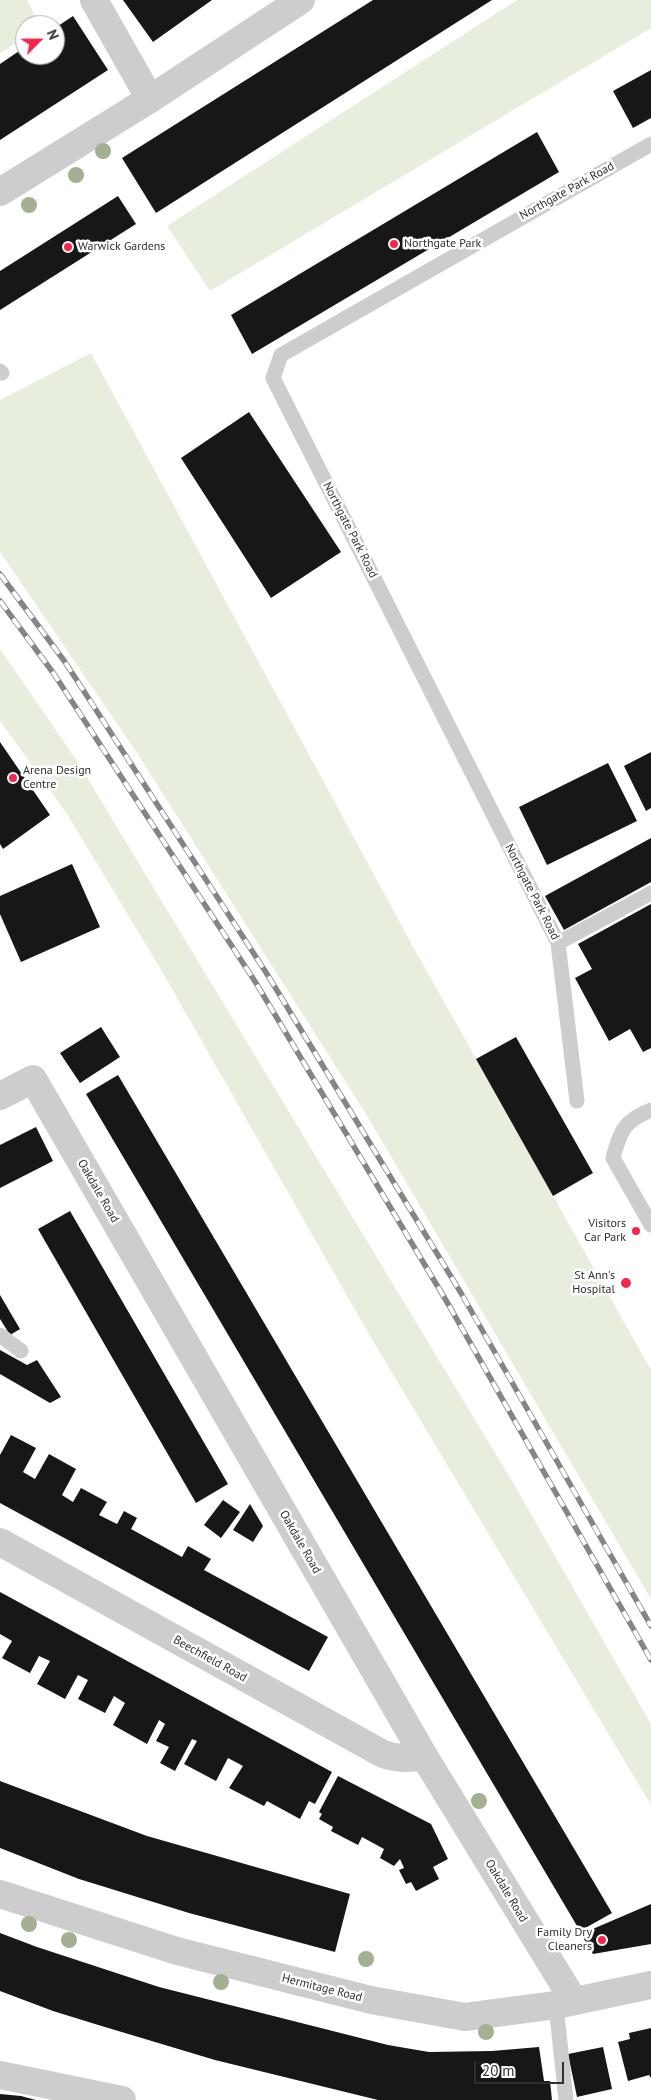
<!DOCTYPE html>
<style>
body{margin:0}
#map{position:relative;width:651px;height:2100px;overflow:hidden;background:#fff;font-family:"PT Sans",sans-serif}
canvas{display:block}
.north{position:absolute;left:15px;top:15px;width:50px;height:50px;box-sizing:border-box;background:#fff;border:1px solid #acacac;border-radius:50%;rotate:67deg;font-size:14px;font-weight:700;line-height:20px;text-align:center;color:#303030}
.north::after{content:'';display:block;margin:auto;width:18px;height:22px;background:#f3264b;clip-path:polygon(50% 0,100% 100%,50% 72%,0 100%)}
.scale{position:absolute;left:474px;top:2062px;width:90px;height:22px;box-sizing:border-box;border:2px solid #303030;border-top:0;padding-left:6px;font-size:15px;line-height:18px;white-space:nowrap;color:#303030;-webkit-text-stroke:4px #fff;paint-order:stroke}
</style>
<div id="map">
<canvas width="651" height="2100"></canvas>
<div class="north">N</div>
<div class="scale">20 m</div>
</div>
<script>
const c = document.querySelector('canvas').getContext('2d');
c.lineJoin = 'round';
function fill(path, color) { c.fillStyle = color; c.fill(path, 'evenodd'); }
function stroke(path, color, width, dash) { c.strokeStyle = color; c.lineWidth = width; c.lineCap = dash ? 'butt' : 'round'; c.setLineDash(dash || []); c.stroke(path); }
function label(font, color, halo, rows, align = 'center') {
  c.font = font + ' "PT Sans",sans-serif'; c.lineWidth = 5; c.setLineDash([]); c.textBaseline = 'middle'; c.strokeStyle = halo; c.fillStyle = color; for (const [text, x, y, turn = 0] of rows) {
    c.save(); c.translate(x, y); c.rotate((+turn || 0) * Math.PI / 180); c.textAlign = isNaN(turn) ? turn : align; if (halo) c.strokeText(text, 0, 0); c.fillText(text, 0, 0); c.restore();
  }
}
const green = new Path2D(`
 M 0,0 L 27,0 L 40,25 L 25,25 L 25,38 L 0,53 Z
 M 517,0 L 651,0 L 651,28 L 210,291 L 167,226 Z
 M 91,353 L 416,952 L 651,1370 L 651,1599 L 366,1114 L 137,753 L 0,552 L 0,400 Z
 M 0,649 L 77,761 L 515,1486 L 651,1724 L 651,1805 L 370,1336 L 160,968 L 67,814 L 0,721 Z`);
const building = new Path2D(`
 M 123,0 L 212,0 L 153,42 Z
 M 373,0 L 492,0 L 156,213 L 122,158 Z
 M 73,16 L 108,70 L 0,140 L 0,64 L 25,47 L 25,55 L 55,55 L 55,28 Z
 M 651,70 L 651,118 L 633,128 L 613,91 Z
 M 537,132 L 559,172 L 252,354 L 231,315 Z
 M 118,196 L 136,224 L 0,310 L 0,271 Z
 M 249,412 L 341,552 L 271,598 L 181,458 Z
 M 0,742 L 50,815 L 3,849 L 0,844 Z
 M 651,752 L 651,808 L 646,811 L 624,766 Z
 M 608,763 L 637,821 L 547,865 L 519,807 Z
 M 651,838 L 651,882 L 564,930 L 545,896 Z
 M 72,864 L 100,927 L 21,962 L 0,914 L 0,896 Z
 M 651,904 L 651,1048 L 643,1052 L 630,1029 L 609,1041 L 575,978 L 592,969 L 578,944 Z
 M 101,1027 L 120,1057 L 80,1083 L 60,1053 Z
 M 516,1037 L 593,1173 L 553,1196 L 476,1059 Z
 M 118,1075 L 612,1913 L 580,1931 L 86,1094 Z
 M 36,1127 L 53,1161 L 0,1188 L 0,1145 Z
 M 70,1211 L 228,1484 L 196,1503 L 38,1229 Z
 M 0,1295 L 20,1329 L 10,1335 L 0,1319 Z
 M 0,1350 L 27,1365 L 37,1360 L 61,1397 L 50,1403 L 0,1374 Z
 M 11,1435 L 36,1448 L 23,1472 L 35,1479 L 49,1454 L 76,1469 L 62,1495 L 73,1502 L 81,1488 L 107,1502 L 99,1515 L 117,1524 L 124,1511 L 137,1518 L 131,1529 L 182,1557 L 188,1546 L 211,1559 L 204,1570 L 328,1637 L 309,1671 L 0,1503 L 0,1455 Z
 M 223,1500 L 240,1512 L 221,1538 L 204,1525 Z
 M 250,1504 L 263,1526 L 253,1542 L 233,1530 Z
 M 0,1592 L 332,1772 L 315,1804 L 309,1801 L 300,1819 L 267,1801 L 264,1806 L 229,1788 L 243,1766 L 228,1758 L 216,1781 L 184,1764 L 197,1741 L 192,1739 L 175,1771 L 160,1763 L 169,1747 L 156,1741 L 165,1724 L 159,1720 L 147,1744 L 113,1725 L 125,1703 L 114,1696 L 105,1713 L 78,1699 L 88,1680 L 78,1675 L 65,1699 L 37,1684 L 50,1661 L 39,1656 L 30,1673 L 2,1658 L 12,1641 L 0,1634 Z
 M 338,1776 L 431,1824 L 448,1859 L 433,1867 L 439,1879 L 416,1891 L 411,1882 L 406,1884 L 399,1870 L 404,1868 L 400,1859 L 394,1866 L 380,1858 L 384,1849 L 362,1837 L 358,1845 L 331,1831 L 333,1827 L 319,1819 L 322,1814 L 319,1812 Z
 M 0,1781 L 147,1836 L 350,1894 L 335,1952 L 189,1913 L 79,1879 L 0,1848 Z
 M 651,1904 L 651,1944 L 593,1954 L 581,1934 Z
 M 0,1933 L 37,1947 L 159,1987 L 388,2045 L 429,2052 L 492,2051 L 539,2047 L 544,2081 L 550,2081 L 552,2100 L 378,2100 L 215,2060 L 95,2024 L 53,2011 L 0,1991 Z
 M 651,2028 L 651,2078 L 649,2075 L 628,2081 L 618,2042 L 630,2039 L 629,2033 Z
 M 603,2047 L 612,2089 L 577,2097 L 568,2054 Z
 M 0,2094 L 21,2096 L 36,2100 L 0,2100 Z`);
const service = new Path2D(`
 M 0,371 L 2,373
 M 558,943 L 651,893
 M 577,1101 L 558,943 L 273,378 L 281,355 L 651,144
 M 651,1110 C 624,1121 620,1131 613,1158 L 651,1225
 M 0,1335 L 21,1351
 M 556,2005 L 566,2100`);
const minor = new Path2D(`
 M 94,0 L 150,99
 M 0,192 L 150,99 L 301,0
 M 0,1096 L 33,1079 L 424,1756 L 574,2001
 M 0,1542 L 383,1754 C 398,1759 409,1759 424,1756
 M 0,1894 L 177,1951 L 371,2000 L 465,2017 L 556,2005 L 651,1985
 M 0,2075 L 122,2100`);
const rail = new Path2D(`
 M 0,574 L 65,662 L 267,974 L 461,1293 L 651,1626
 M 0,601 L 54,674 L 256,983 L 447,1302 L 651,1660`);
const trees = [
 [103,151],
 [76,175],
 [29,205],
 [479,1801],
 [29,1924],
 [69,1940],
 [366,1959],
 [221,1982],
 [486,2032]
];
const markers = [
 [394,244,5,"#f3264b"],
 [68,247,5,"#f3264b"],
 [13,778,5,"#f3264b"],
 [636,1231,5,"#f3264b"],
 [626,1283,6,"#f3264b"],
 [602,1940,5,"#f3264b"]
];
const streetNames = [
 ["Northgate Park Road",567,191,-29],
 ["Northgate Park Road",350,530,63],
 ["Northgate Park Road",532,892,63],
 ["Oakdale Road",98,1191,60],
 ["Oakdale Road",300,1542,60],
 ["Beechfield Road",210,1659,29],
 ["Oakdale Road",506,1891,59],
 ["Hermitage Road",322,1988,14]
];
const poiNames = [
 ["Northgate Park",404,244],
 ["Warwick Gardens",78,247],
 ["Arena Design",23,771],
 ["Centre",23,785],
 ["Visitors",626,1224,"right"],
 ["Car Park",626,1238,"right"],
 ["St Ann's",615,1276,"right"],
 ["Hospital",615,1290,"right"],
 ["Family Dry",592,1933,"right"],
 ["Cleaners",592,1947,"right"]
];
fill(green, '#e8eedd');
fill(building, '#171717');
stroke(service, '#cdcdcd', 15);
stroke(minor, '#cdcdcd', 28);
stroke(rail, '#858585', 5.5);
stroke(rail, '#fff', 4, [11]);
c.fillStyle = '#a3b092';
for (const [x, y] of trees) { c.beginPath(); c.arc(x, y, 8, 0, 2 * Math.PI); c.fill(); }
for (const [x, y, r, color] of markers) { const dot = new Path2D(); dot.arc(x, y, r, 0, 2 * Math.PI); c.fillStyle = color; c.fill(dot); stroke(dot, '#fff', 2); }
label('12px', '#303030', '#fff', streetNames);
label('12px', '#303030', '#fff', poiNames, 'left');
</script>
